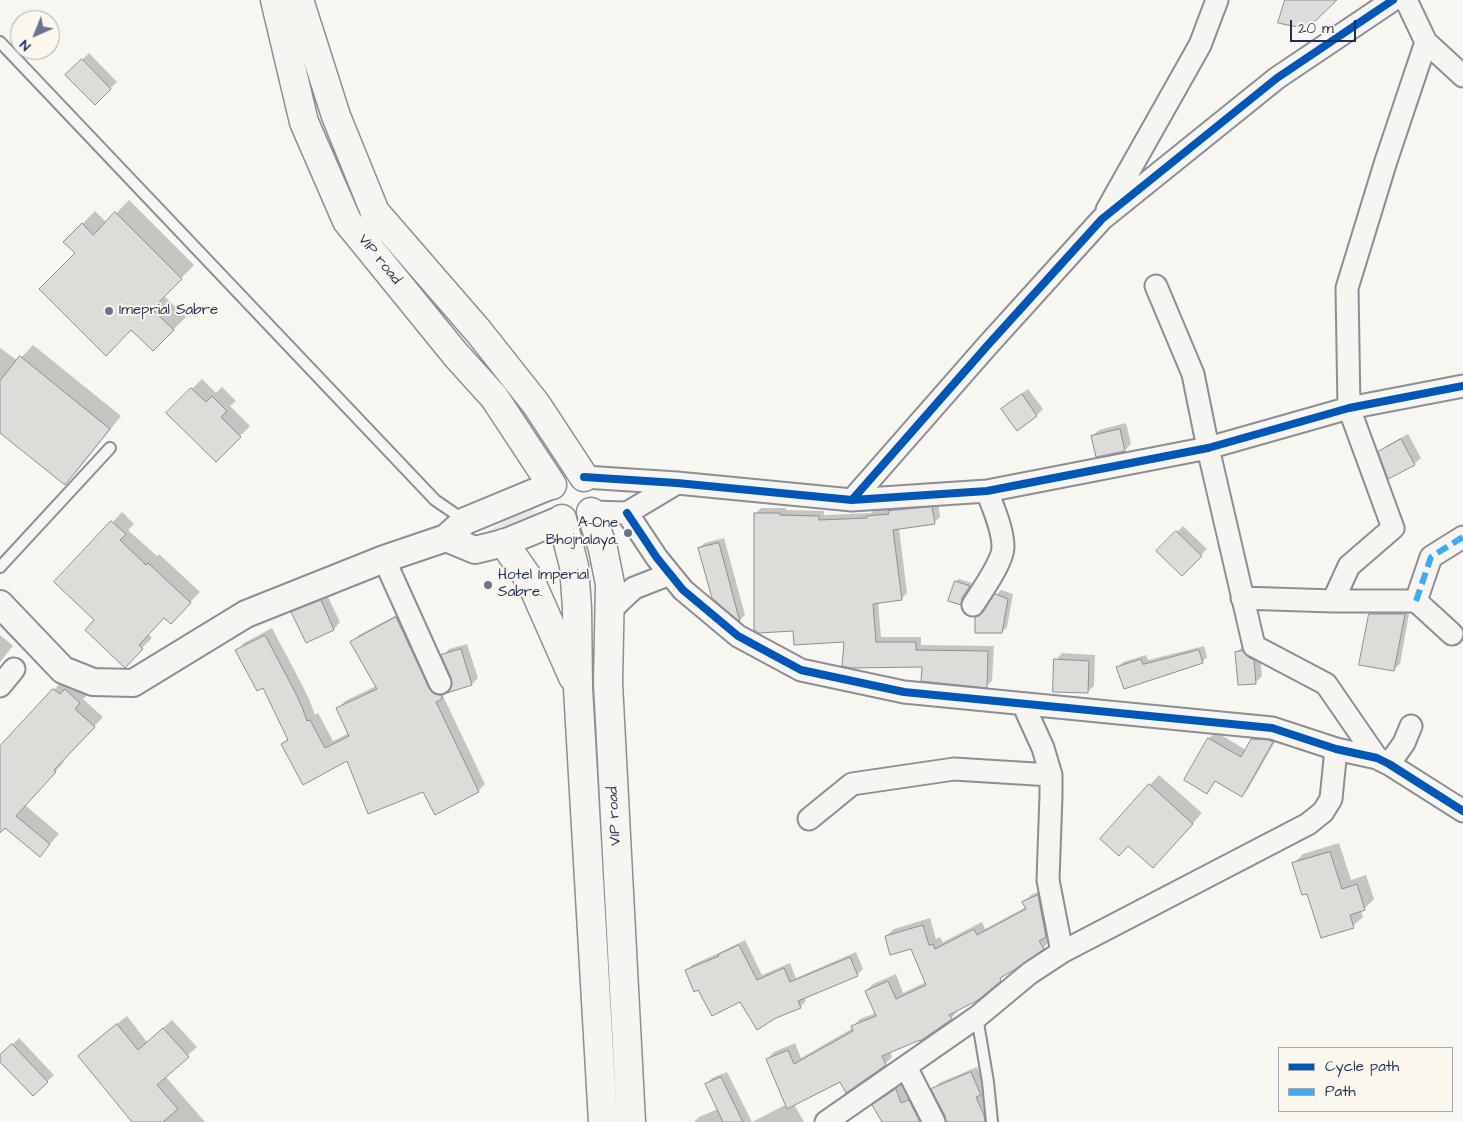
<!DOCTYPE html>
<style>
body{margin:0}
#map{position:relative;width:1463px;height:1122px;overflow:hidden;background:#f8f6f0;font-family:"Architects Daughter",sans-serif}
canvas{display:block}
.legend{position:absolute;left:1278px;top:1047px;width:175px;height:65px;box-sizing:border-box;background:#fbf7ec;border:1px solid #a1a7b3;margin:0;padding:6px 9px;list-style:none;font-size:15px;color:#1b2f5e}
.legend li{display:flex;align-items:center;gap:10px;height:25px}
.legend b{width:25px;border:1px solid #a1a7b3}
.north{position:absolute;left:10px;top:10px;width:50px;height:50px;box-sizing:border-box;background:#fbf7ec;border:1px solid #a1a7b3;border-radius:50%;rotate:224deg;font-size:14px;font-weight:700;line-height:20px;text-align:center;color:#1b2f5e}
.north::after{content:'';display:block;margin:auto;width:18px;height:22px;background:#687591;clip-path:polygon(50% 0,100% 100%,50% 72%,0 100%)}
.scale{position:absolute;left:1290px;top:20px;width:66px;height:22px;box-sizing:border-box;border:2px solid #1b2f5e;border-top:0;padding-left:6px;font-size:15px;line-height:18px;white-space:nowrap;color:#1b2f5e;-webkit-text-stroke:4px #fbf7ec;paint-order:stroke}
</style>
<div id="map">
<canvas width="1463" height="1122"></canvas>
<ul class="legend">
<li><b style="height:6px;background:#0057b8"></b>Cycle path</li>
<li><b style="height:6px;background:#3fa9f5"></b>Path</li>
</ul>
<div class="north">N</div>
<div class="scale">20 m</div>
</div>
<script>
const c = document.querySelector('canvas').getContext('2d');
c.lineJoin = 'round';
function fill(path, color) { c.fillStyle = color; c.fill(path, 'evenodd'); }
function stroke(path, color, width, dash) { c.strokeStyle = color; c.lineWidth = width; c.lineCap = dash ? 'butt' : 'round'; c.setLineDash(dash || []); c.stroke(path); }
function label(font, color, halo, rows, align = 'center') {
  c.font = font + ' "Architects Daughter",sans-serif'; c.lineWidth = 4; c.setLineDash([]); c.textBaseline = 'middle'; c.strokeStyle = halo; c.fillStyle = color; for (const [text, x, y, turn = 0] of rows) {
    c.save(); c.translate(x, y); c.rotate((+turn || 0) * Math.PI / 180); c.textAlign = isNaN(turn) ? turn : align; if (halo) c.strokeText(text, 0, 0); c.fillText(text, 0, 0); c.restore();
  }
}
const green = new Path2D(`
 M 530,503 L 545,533 L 485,538 L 484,534 Z`);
const shadow = new Path2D(`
 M 89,53 L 117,82 L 95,103 L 67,75 Z
 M 129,200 L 194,265 L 164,296 L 186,317 L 153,350 L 76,253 L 65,242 L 95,211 L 107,223 Z
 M 33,345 L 121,416 L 77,471 L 65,483 L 0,431 L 0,348 L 18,361 Z
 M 202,379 L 216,393 L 222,387 L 236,401 L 230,406 L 250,426 L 216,460 L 168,413 Z
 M 1028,389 L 1043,409 L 1037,415 L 1017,429 L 1003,409 L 1009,403 Z
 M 1126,423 L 1131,444 L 1125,450 L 1092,436 L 1099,430 Z
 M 1408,434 L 1421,458 L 1414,464 L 1380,452 L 1386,446 Z
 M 938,502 L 940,517 L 934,523 L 899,528 L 907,593 L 901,599 L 878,602 L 881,637 L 921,637 L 921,645 L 994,646 L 992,681 L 986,686 L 846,641 L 794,630 L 755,514 L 761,508 L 786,508 L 786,510 L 824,511 L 824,515 L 871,513 L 874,510 L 892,509 L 895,506 Z
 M 122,512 L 134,524 L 128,530 L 157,556 L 159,554 L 200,592 L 180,613 L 165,617 L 148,634 L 152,638 L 124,666 L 96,620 L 56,582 Z
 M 1183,526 L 1207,549 L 1182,575 L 1158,551 Z
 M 724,538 L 745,615 L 740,620 L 713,597 L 699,548 L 705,543 Z
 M 959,579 L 972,583 L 960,604 L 950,600 L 956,581 Z
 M 1001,590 L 1013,594 L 1007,627 L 1002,632 L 976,618 L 981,612 L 985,611 L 996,595 Z
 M 327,595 L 340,622 L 334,629 L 306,641 L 293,612 L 299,606 Z
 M 1376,608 L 1410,608 L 1400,664 L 1393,670 L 1370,614 Z
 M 404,611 L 449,691 L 443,696 L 485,784 L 478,791 L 424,791 L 347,760 L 283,744 L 288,738 L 264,687 L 237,651 L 244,643 L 272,628 L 300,681 L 309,699 L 315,715 L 318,713 L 333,741 L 349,733 L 338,708 L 345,701 L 376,686 L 352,642 L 359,635 Z
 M 0,635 L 13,646 L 0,662 Z
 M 467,644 L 478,678 L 472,684 L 451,691 L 454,684 L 443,656 L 449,649 Z
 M 1204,646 L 1207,657 L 1202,662 L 1118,667 L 1123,662 L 1146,655 L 1148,660 Z
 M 1243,646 L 1260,654 L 1262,676 L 1255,683 L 1237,652 Z
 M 1062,653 L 1095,655 L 1094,686 L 1087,692 L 1056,660 Z
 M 63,680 L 89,693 L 83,699 L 103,717 L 63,760 L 64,762 L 25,805 L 59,834 L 40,855 L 0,822 L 0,748 Z
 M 1216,732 L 1246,750 L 1252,739 L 1259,733 L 1279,735 L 1248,789 L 1242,795 L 1216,780 L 1207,792 L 1185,779 L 1209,738 Z
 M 1159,775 L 1202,813 L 1163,857 L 1150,785 Z
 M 1339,843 L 1351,880 L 1366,875 L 1374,899 L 1364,909 L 1361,910 L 1363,917 L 1353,926 L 1307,892 L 1293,864 L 1303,854 Z
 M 1045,888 L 1053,929 L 1047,935 L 1050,941 L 1043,948 L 957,1009 L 958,1011 L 951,1018 L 890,1051 L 892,1057 L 885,1064 L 840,1081 L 794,1104 L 804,1122 L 694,1122 L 699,1117 L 718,1109 L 706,1084 L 712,1078 L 727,1072 L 752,1122 L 787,1104 L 767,1059 L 774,1052 L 795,1043 L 801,1058 L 853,1028 L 852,1027 L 860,1019 L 876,1013 L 866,991 L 873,984 L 896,974 L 903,993 L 926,982 L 912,948 L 886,936 L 894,929 L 930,918 L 936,939 L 940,937 L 943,942 L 982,922 L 985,929 L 1026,907 L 1024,902 L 1031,895 Z
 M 745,940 L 762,975 L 790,963 L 796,978 L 856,952 L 863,969 L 857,975 L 804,997 L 806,1001 L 800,1007 L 740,1000 L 698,988 L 686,971 L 692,965 L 723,951 Z
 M 127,1016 L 147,1042 L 172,1020 L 197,1047 L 165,1076 L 205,1122 L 133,1122 L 80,1056 L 88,1047 Z
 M 19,1038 L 54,1075 L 33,1095 L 0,1060 L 0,1057 Z
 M 977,1067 L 986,1087 L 982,1091 L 995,1122 L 948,1122 L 946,1116 L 933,1090 L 939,1083 Z
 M 902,1084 L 908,1097 L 915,1094 L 925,1113 L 913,1122 L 884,1122 L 874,1105 L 880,1099 Z`);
const building = new Path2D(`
 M 1285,0 L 1337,0 L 1307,29 L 1278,23 Z
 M 82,59 L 111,89 L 95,105 L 65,75 Z
 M 115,212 L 182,279 L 152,309 L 174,330 L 153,351 L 131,330 L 106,356 L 39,289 L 75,253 L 63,242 L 82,223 L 93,235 Z
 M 20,356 L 110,429 L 65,485 L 0,433 L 0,381 Z
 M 191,388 L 206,402 L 212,396 L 227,411 L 221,417 L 241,437 L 216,462 L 166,413 Z
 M 1022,394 L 1037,416 L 1017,431 L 1001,409 Z
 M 1120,429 L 1125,451 L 1096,457 L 1091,436 Z
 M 1401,439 L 1415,465 L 1388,479 L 1378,452 Z
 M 932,507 L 935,524 L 893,530 L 902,600 L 873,604 L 876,642 L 916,642 L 916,650 L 988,651 L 987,688 L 921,681 L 922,667 L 851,668 L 842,666 L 844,642 L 794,645 L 793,631 L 759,633 L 754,630 L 754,513 L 780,513 L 780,515 L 819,516 L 819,520 L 867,518 L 866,516 L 889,514 L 888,511 Z
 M 111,521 L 126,534 L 120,540 L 146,565 L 148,563 L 191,603 L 171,624 L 164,618 L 139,645 L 143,649 L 125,668 L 85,630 L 94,620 L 54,582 Z
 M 1176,531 L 1202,556 L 1182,576 L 1156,551 Z
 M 719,543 L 740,622 L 712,598 L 698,548 Z
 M 955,581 L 970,586 L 962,598 L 961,605 L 948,601 Z
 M 995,594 L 1008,599 L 1002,633 L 975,633 L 975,617 L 979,616 L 983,612 Z
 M 321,600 L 334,630 L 306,643 L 291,612 Z
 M 1369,614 L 1405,614 L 1394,671 L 1359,665 Z
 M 396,617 L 429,688 L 433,693 L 441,695 L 442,699 L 436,702 L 479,792 L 435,815 L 423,792 L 368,814 L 347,761 L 303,785 L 281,744 L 288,740 L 263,688 L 257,691 L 235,650 L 265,635 L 293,688 L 302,707 L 307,721 L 310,720 L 325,748 L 349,736 L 336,708 L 377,689 L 350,642 Z
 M 461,649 L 472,685 L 447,693 L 450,690 L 452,684 L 451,678 L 441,655 Z
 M 1199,650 L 1203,663 L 1124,689 L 1116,667 L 1141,659 L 1143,664 Z
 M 1243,651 L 1248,657 L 1254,660 L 1256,684 L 1238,685 L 1235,652 Z
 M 1054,659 L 1089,661 L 1088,693 L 1053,692 Z
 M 53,689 L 60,694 L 65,689 L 80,703 L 75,709 L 95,727 L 54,770 L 56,772 L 16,816 L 50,844 L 40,857 L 5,828 L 0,833 L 0,746 Z
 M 1208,738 L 1241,757 L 1251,739 L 1269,740 L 1273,742 L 1242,797 L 1215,781 L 1207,794 L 1184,780 Z
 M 1149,784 L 1193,824 L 1153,868 L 1128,846 L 1119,856 L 1100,839 Z
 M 1330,852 L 1342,889 L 1357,884 L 1365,910 L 1350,915 L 1354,928 L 1321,938 L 1307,894 L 1302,895 L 1292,863 Z
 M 1038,895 L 1046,937 L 1039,941 L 1044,949 L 1014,970 L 1000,978 L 1001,981 L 978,1000 L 949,1015 L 952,1019 L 920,1041 L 920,1040 L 882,1056 L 886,1065 L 846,1093 L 840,1082 L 787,1109 L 766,1059 L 788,1050 L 794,1064 L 853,1031 L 851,1026 L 876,1016 L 865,991 L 888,981 L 896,999 L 926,985 L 911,949 L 890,955 L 885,936 L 923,925 L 929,945 L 933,944 L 935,949 L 974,929 L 977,935 L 1026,909 L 1022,902 Z
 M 739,945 L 757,980 L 784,968 L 790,982 L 850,957 L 858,976 L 798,1001 L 801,1008 L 776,1018 L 757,1030 L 740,1002 L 712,1016 L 698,990 L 694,992 L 685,970 L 719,956 L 718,955 Z
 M 117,1024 L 138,1050 L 163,1028 L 189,1057 L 157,1085 L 178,1109 L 163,1122 L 132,1122 L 78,1056 Z
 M 12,1044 L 48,1082 L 33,1096 L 0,1062 L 0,1055 Z
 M 971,1072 L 981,1095 L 976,1097 L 984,1115 L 985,1122 L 946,1122 L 945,1116 L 931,1089 Z
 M 721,1077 L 743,1122 L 723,1122 L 705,1084 Z
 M 896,1089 L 901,1103 L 909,1100 L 920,1122 L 882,1122 L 872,1105 Z`);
const service = new Path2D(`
 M 0,42 L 435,500 L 464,520
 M 0,567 L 110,448
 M 977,1017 L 988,1082 L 992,1122`);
const minor = new Path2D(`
 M 1426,42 L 1463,76
 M 1107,210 L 1200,45 L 1217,0
 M 1156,286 L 1193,374 L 1208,448 L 1254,646 L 1326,684 L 1377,758
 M 584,477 L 677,483 L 852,500 L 987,491 L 1208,448 L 1349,408 L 1463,386
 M 852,500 L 987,346 L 1102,219 L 1277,78 L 1393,0
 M 591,512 L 627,513 L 677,483
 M 627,513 L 657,558 L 683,590 L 738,636 L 801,670 L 904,692 L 1272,728 L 1336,749 L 1377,758 L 1389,764 L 1463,811
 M 384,559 L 440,683
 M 1242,598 L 1333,601 L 1416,601 L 1452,634
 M 1333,601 L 1349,566 L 1393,528 L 1349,408 L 1347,288 L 1386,161 L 1426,42 L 1406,0
 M 1416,601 L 1431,557 L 1463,537
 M 973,605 C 981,592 1003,562 1003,547 C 1003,529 993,508 987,491
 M 609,613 L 619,602 L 634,588 L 670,574
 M 0,686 L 14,669
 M 1023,704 L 1043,748 L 1051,775 L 1051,795 L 1048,880 L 1062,952
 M 1389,764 L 1404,743 L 1411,726
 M 809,819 L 852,784 L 954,769 L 1051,775
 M 906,1067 L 934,1122
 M 826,1122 L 977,1017 L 1030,973 L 1062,952 L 1308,824 L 1323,812 L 1331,799 L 1336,749`);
const tertiary = new Path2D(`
 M 446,538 L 475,550 L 504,543 L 562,519
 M 0,604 L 63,670 L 93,682 L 133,683 L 246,614 L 384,559 L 446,538 L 465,521 L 552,485`);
const primary = new Path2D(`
 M 275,0 L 304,122 L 347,221 L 456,355 L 494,397 L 552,485
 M 299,0 L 336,116 L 375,212 L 479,332 L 536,404 L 584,477
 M 591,512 L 603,549 L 610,584 L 608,683 L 631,1122
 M 562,519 L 574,566 L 577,608 L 578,688 L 603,1122
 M 504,543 L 531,582 L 573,677`);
const quiet = new Path2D(`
 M 1416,601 L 1431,557 L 1463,537`);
const cycleway = new Path2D(`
 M 584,477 L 677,483 L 852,500 L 987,491 L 1208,448 L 1349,408 L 1463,386
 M 852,500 L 987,346 L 1102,219 L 1277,78 L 1393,0
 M 627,513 L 657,558 L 683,590 L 738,636 L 801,670 L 904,692 L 1272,728 L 1336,749 L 1377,758 L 1389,764 L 1463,811`);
const markers = [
 [109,311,5,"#687591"],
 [628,533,5,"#687591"],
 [488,585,5,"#687591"]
];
const streetNames = [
 ["VIP road",379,260,51],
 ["VIP road",615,816,-93]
];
const poiNames = [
 ["Imeprial Sabre",119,311],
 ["A-One",618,524,"right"],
 ["Bhojnalaya.",618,541,"right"],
 ["Hotel Imperial",498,576],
 ["Sabre.",498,593]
];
fill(green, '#e8e7e2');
fill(shadow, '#0003');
fill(building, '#dcdcd9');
stroke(building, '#8b8e94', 1);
stroke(service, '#8b8e94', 14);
stroke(minor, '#8b8e94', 25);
stroke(tertiary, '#8b8e94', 30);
stroke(primary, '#8b8e94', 31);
stroke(service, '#f6f5f1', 10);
stroke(minor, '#f6f5f1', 21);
stroke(tertiary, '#f6f5f1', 26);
stroke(primary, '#f6f5f1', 28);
stroke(quiet, '#3fa9f5', 6, [12, 6]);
stroke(cycleway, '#0057b8', 8);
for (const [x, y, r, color] of markers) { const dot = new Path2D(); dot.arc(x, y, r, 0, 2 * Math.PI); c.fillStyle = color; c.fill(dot); stroke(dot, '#fbf7ec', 2); }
label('15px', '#1b2f5e', '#fbf7ec', streetNames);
label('15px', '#1b2f5e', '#fbf7ec', poiNames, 'left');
</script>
